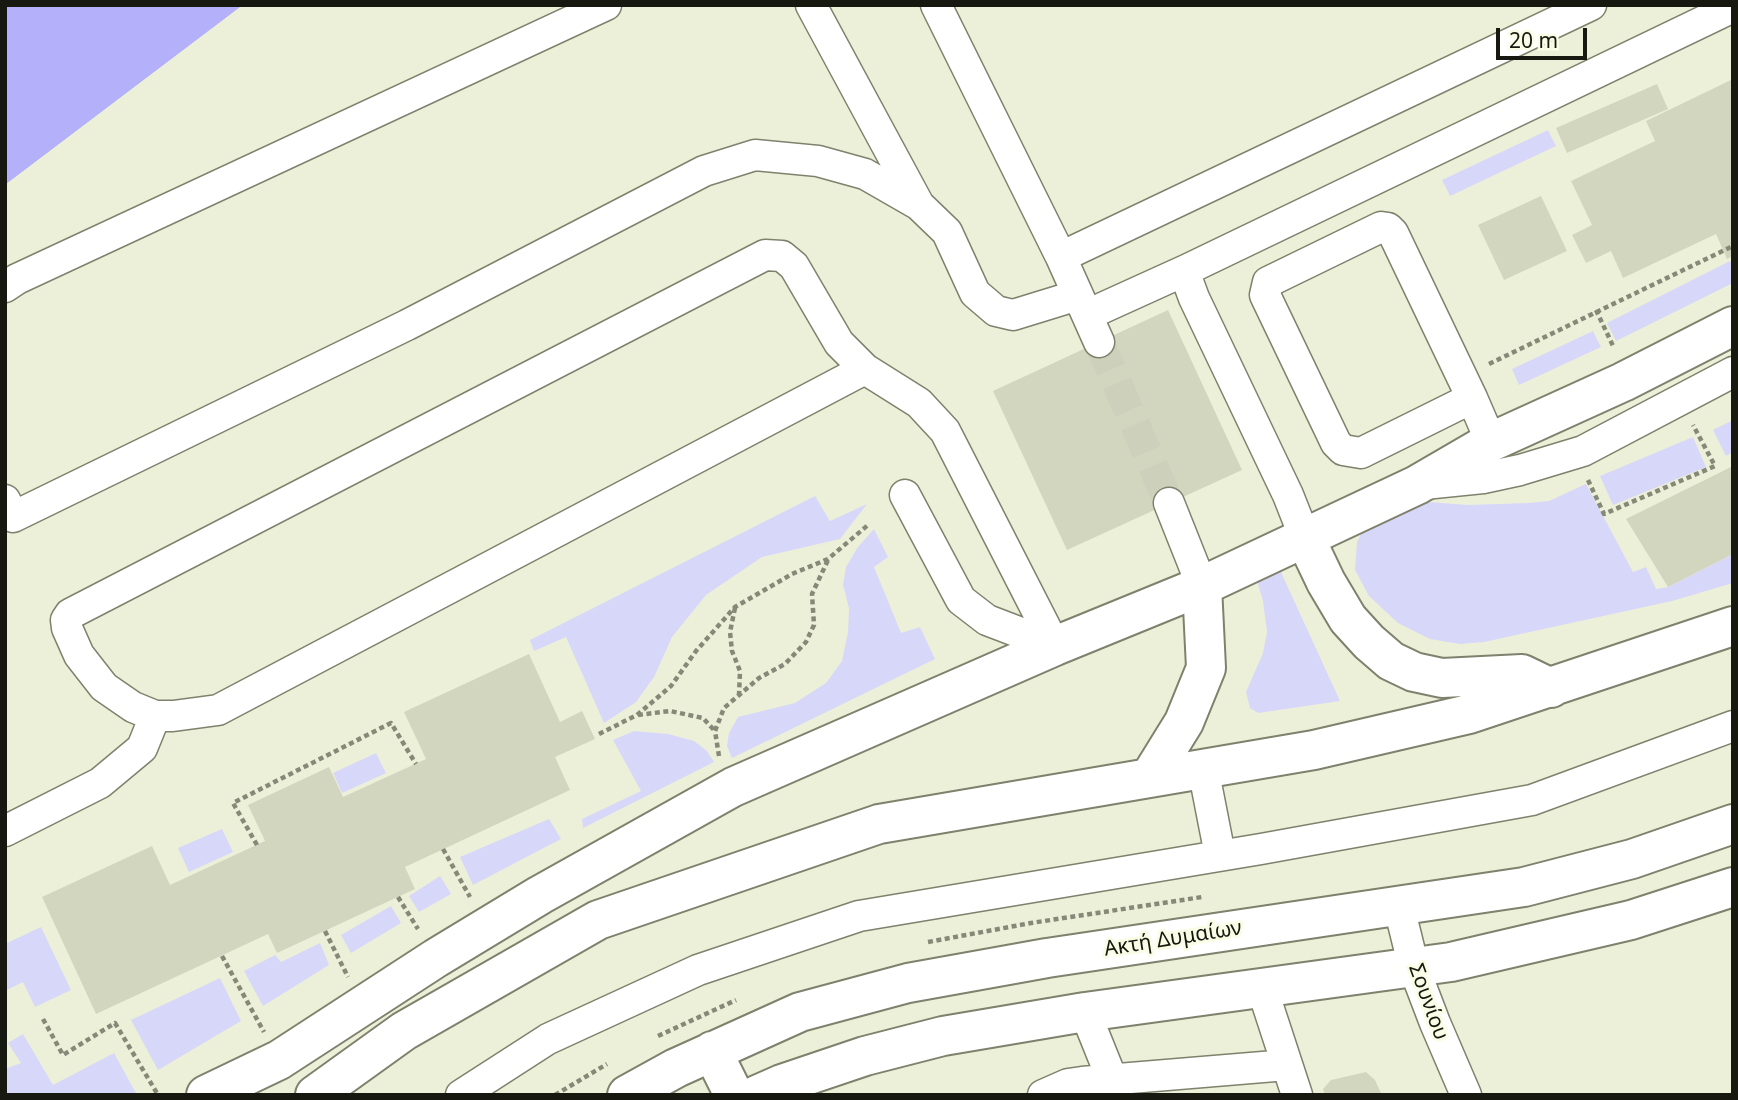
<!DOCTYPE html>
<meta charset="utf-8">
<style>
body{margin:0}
#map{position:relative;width:1738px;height:1100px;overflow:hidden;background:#edf0d8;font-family:"Noto Sans",sans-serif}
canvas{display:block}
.frame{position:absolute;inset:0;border:7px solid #171810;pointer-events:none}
.scale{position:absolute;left:1496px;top:28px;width:91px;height:32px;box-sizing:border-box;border:4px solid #171810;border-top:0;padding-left:9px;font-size:21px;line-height:24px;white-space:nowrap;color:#171810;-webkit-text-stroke:5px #fafde6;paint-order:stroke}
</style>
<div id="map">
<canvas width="1738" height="1100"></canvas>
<div class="frame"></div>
<div class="scale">20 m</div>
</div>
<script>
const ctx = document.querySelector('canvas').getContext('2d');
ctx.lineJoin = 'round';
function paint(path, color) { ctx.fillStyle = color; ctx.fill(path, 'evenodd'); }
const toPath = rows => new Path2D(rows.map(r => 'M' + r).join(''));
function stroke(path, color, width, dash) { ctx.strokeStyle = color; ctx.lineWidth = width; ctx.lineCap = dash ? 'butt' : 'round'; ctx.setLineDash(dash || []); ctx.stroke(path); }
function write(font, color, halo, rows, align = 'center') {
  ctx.font = font + ' "Noto Sans",sans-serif'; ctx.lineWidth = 6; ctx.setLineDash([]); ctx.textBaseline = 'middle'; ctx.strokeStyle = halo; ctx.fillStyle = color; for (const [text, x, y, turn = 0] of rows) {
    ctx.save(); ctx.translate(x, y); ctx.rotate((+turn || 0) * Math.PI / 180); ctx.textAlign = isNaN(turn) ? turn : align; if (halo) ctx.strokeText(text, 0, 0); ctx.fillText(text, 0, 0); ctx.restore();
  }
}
paint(toPath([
 [1548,130,1556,146,1450,196,1442,180],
 [1730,261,1733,266,1733,283,1616,341,1607,323],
 [1593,331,1601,347,1519,385,1512,369],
 [1733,420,1733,452,1726,456,1713,430],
 [1693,437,1706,467,1613,505,1600,476],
 [1586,484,1633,572,1646,567,1656,589,1668,587,1733,554,1733,583,1672,601,1484,642,1460,644,1430,639,1398,623,1369,596,1355,570,1357,542,1363,530,1415,501,1468,505,1528,503,1549,501],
 [815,496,830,521,867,504,840,539,762,557,706,595,672,637,654,677,636,702,604,723,566,637,534,651,530,640],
 [874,529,888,557,874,567,901,633,920,627,935,659,732,758,727,746,729,733,738,717,795,703,826,683,842,661,848,632,849,608,843,585,846,567,858,547],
 [1275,559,1340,701,1258,713,1250,708,1246,692,1263,653,1267,632,1263,601,1254,570],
 [634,731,668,734,694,741,707,751,714,762,583,828,582,819,641,791,613,740],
 [376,753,386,773,342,793,333,773],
 [549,819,561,839,473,885,460,857],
 [222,829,233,852,189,872,178,848],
 [440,876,451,894,419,912,409,896],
 [391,906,401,923,351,953,341,935],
 [41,927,71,990,35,1007,23,982,5,991,5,944],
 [320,943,329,965,263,1006,244,971,275,955,281,962],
 [220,978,241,1021,158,1070,131,1020],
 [23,1034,53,1085,114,1053,137,1095,5,1095,5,1069,21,1063,8,1043]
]), '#d7d7fa');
paint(toPath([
 [5,5,243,5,5,185]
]), '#b4b0f9');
paint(toPath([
 [243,5,246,5,245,8,5,188,5,185]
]), '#edf0d8');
paint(toPath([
 [1733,79,1733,256,1727,259,1716,234,1623,278,1611,251,1586,263,1572,235,1592,225,1571,181,1655,141,1646,121],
 [1657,84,1668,109,1567,153,1556,128],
 [1541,196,1567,251,1504,280,1478,225],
 [1168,310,1242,470,1067,550,993,391],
 [1733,466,1733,554,1668,587,1626,519],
 [529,654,560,722,582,711,595,739,555,757,570,790,405,867,415,889,277,953,268,934,96,1014,42,897,152,846,170,885,265,841,248,805,329,767,343,797,426,759,404,712],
 [1366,1072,1375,1080,1382,1095,1325,1095,1323,1089,1331,1080]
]), '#d3d6bf');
stroke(toPath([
 [1099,342,1169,503]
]), '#cdd0ba', 30, [30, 15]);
const minor = toPath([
 [811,5,919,205],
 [936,5,1061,257,1099,342],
 [1061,257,1591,5],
 [1184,271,1194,298,1288,495,1305,538],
 [5,287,17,279,606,5],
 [1087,315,1184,271,1733,7],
 [865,369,218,710,173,716,155,716,133,707,104,687,79,655,67,628,66,620,70,614,765,255,782,256,794,266,839,343,865,369,919,403,945,431,1055,646],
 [1472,398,1361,453,1343,450,1336,443,1265,295,1268,282,1381,227,1388,228,1393,233,1472,398,1491,442],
 [1424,484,1483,478,1520,470,1583,451,1733,372],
 [905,495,961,600,987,620,1055,646],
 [5,500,13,517,407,325,704,171,755,155,818,161,865,174,919,205,947,232,975,293,996,311,1013,315,1078,295],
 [1169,503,1202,586],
 [1203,768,1220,855],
 [5,831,100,783,142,748,155,716],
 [1399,907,1414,968,1435,1023,1466,1095],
 [1262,988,1297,1095],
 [1085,1012,1118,1094],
 [461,1095,548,1039,698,970,859,916,1261,849,1532,800,1733,726],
 [1043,1095,1068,1084,1082,1082,1287,1065]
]);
const major = toPath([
 [1305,538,1326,582,1348,619,1369,642,1391,661,1414,672,1442,678,1522,674,1551,688],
 [1150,777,1184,722,1206,668,1202,586],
 [712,1051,734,1095],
 [206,1095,279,1060,436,958,540,895,733,787,1055,646,1202,586,1417,485,1491,442,1623,382,1733,326],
 [315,1095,404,1031,598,920,879,824,1314,750,1469,714,1733,626],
 [627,1095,676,1068,800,1012,908,983,1047,958,1524,887,1632,859,1733,824],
 [757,1095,782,1084,865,1056,943,1036,1085,1012,1451,962,1631,920,1733,887]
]);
stroke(minor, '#7f816d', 33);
stroke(major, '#7f816d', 42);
stroke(toPath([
 [1596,310,1614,348],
 [1489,364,1733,246],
 [1588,480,1604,514,1715,466,1693,425],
 [735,608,730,632,732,651,740,671,739,695],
 [638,715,670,711,703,718,715,731],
 [599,734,637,715,671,686,696,651,735,607,792,574,828,559,868,525],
 [719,756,715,731,724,708,759,678,785,664,806,642,814,625,812,594,828,560],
 [257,845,233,803,391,723,416,764],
 [443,849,470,897],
 [398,897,418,929],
 [325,931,348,977],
 [928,942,1031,923,1202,897],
 [222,956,264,1032],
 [43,1019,63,1055,115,1023,158,1095],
 [658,1036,736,1000],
 [555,1095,607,1064]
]), '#878978', 4.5, [5, 3.5]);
stroke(minor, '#fff', 30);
stroke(major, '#fff', 38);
write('21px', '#171810', '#fafde6', [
 ["Ακτή Δυμαίων",1173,939,-9],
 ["Σουνίου",1428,1002,70]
]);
</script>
